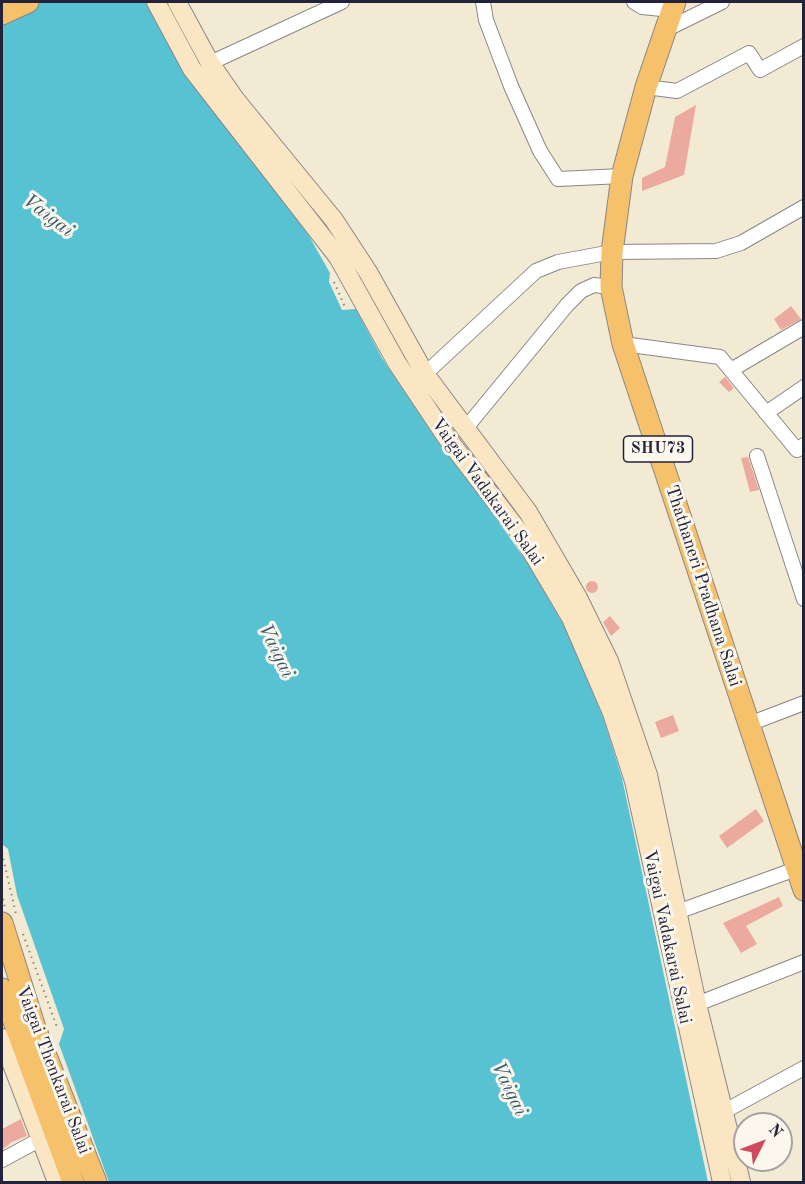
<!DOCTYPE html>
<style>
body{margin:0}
#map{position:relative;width:805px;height:1184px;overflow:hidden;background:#f3ead3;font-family:"Old Standard TT",serif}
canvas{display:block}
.frame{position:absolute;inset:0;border:3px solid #22223b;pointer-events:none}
.north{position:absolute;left:733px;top:1112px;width:60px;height:60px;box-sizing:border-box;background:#fbf7ec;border:2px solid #a4a2a5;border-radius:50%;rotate:48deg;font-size:16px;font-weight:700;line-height:24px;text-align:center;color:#22223b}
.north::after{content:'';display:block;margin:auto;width:21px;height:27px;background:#d1495b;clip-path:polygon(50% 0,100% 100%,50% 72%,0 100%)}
</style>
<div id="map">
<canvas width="805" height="1184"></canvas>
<div class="frame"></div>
<div class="north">N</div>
</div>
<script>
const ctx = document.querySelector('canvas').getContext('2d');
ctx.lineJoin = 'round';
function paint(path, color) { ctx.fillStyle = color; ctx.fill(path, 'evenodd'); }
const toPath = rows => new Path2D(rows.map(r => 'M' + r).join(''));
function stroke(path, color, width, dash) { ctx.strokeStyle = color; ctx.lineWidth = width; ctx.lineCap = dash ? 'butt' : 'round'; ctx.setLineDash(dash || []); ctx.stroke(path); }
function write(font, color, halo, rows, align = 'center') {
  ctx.font = font + ' "Old Standard TT",serif'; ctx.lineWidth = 6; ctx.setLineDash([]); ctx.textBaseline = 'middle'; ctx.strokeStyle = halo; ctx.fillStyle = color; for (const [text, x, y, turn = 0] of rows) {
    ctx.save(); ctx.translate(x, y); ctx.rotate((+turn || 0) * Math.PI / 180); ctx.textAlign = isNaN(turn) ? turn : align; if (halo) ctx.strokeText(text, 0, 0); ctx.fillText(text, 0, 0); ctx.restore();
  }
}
paint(toPath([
 [2,2,146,2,184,70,309,236,330,273,329,282,342,310,356,309,382,358,438,442,473,485,529,565,567,631,604,720,622,778,708,1182,109,1182,59,1044,64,1029,17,895,8,849,2,844]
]), '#57c2d2');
paint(toPath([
 [696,105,684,175,642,191,642,178,665,167,675,117],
 [791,306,801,319,781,330,774,319],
 [725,377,734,388,729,392,719,382],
 [748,457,759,490,750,492,741,458],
 '586 587a6 6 0 1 1 12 0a6 6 0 1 1-12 0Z',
 [610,616,620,628,611,636,603,622],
 [673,715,679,731,661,738,655,722],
 [756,809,764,821,727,848,719,836],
 [779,897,783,906,746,926,757,944,741,953,723,923],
 [21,1119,27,1136,12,1142,2,1150,2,1129]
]), '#ecaa9f');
const minor = toPath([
 [483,2,486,20,511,86,540,151,558,179,622,176],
 [634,2,642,7,672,10],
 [663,31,722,2],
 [210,63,342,2],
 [646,87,677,91,749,53,760,70,804,46],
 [623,344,720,357,797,450,804,445],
 [731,370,804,327],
 [425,374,536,271,558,262,612,252,716,251,741,243,804,207],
 [766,413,804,387],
 [465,429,567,305,581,291,594,285,611,287],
 [757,456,804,599],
 [749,724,804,703],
 [677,912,796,869],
 [697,1004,804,962],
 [725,1111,804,1068],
 [2,1160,39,1140]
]);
const secondary = toPath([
 [156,2,192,69,338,257,397,363,447,438,523,537,571,618,612,713,634,781,722,1182],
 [177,2,210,63,235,99,334,220,368,272,425,374,528,512,577,596,609,661,648,775,697,1004,741,1182],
 [2,1038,57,1182]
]);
const primary = toPath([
 [675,2,646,87,622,176,612,252,611,287,623,344,804,890],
 [2,14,28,2],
 [2,923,35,1028,96,1182],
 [2,989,73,1182]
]);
stroke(minor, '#8a8687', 16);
stroke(secondary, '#8a8687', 20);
stroke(primary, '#8a8687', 23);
stroke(toPath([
 [334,282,345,307],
 [2,853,16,914],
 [2,893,5,908],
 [23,934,58,1030]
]), '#8a8687', 2, [1.5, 4.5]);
stroke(minor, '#fff', 14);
stroke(secondary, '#fbe6c4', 18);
stroke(primary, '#f5c16b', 21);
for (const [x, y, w] of [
 [658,449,69]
]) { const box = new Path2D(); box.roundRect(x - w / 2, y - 13, w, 26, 4.5); ctx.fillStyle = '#fbf7ec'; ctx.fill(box); stroke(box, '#22223b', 1.5); }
write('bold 16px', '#22223b', null, [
 ["SHU73",658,449]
]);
write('18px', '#22223b', '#fbf7ec', [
 ["Vaigai Vadakarai Salai",487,492,54],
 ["Thathaneri Pradhana Salai",703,586,72],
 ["Vaigai Vadakarai Salai",667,937,78],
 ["Vaigai Thenkarai Salai",53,1070,69]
]);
write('italic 20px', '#355a70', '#fbf7ec', [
 ["Vaigai",48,216,37],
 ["Vaigai",276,651,64],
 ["Vaigai",509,1089,64]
]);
</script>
